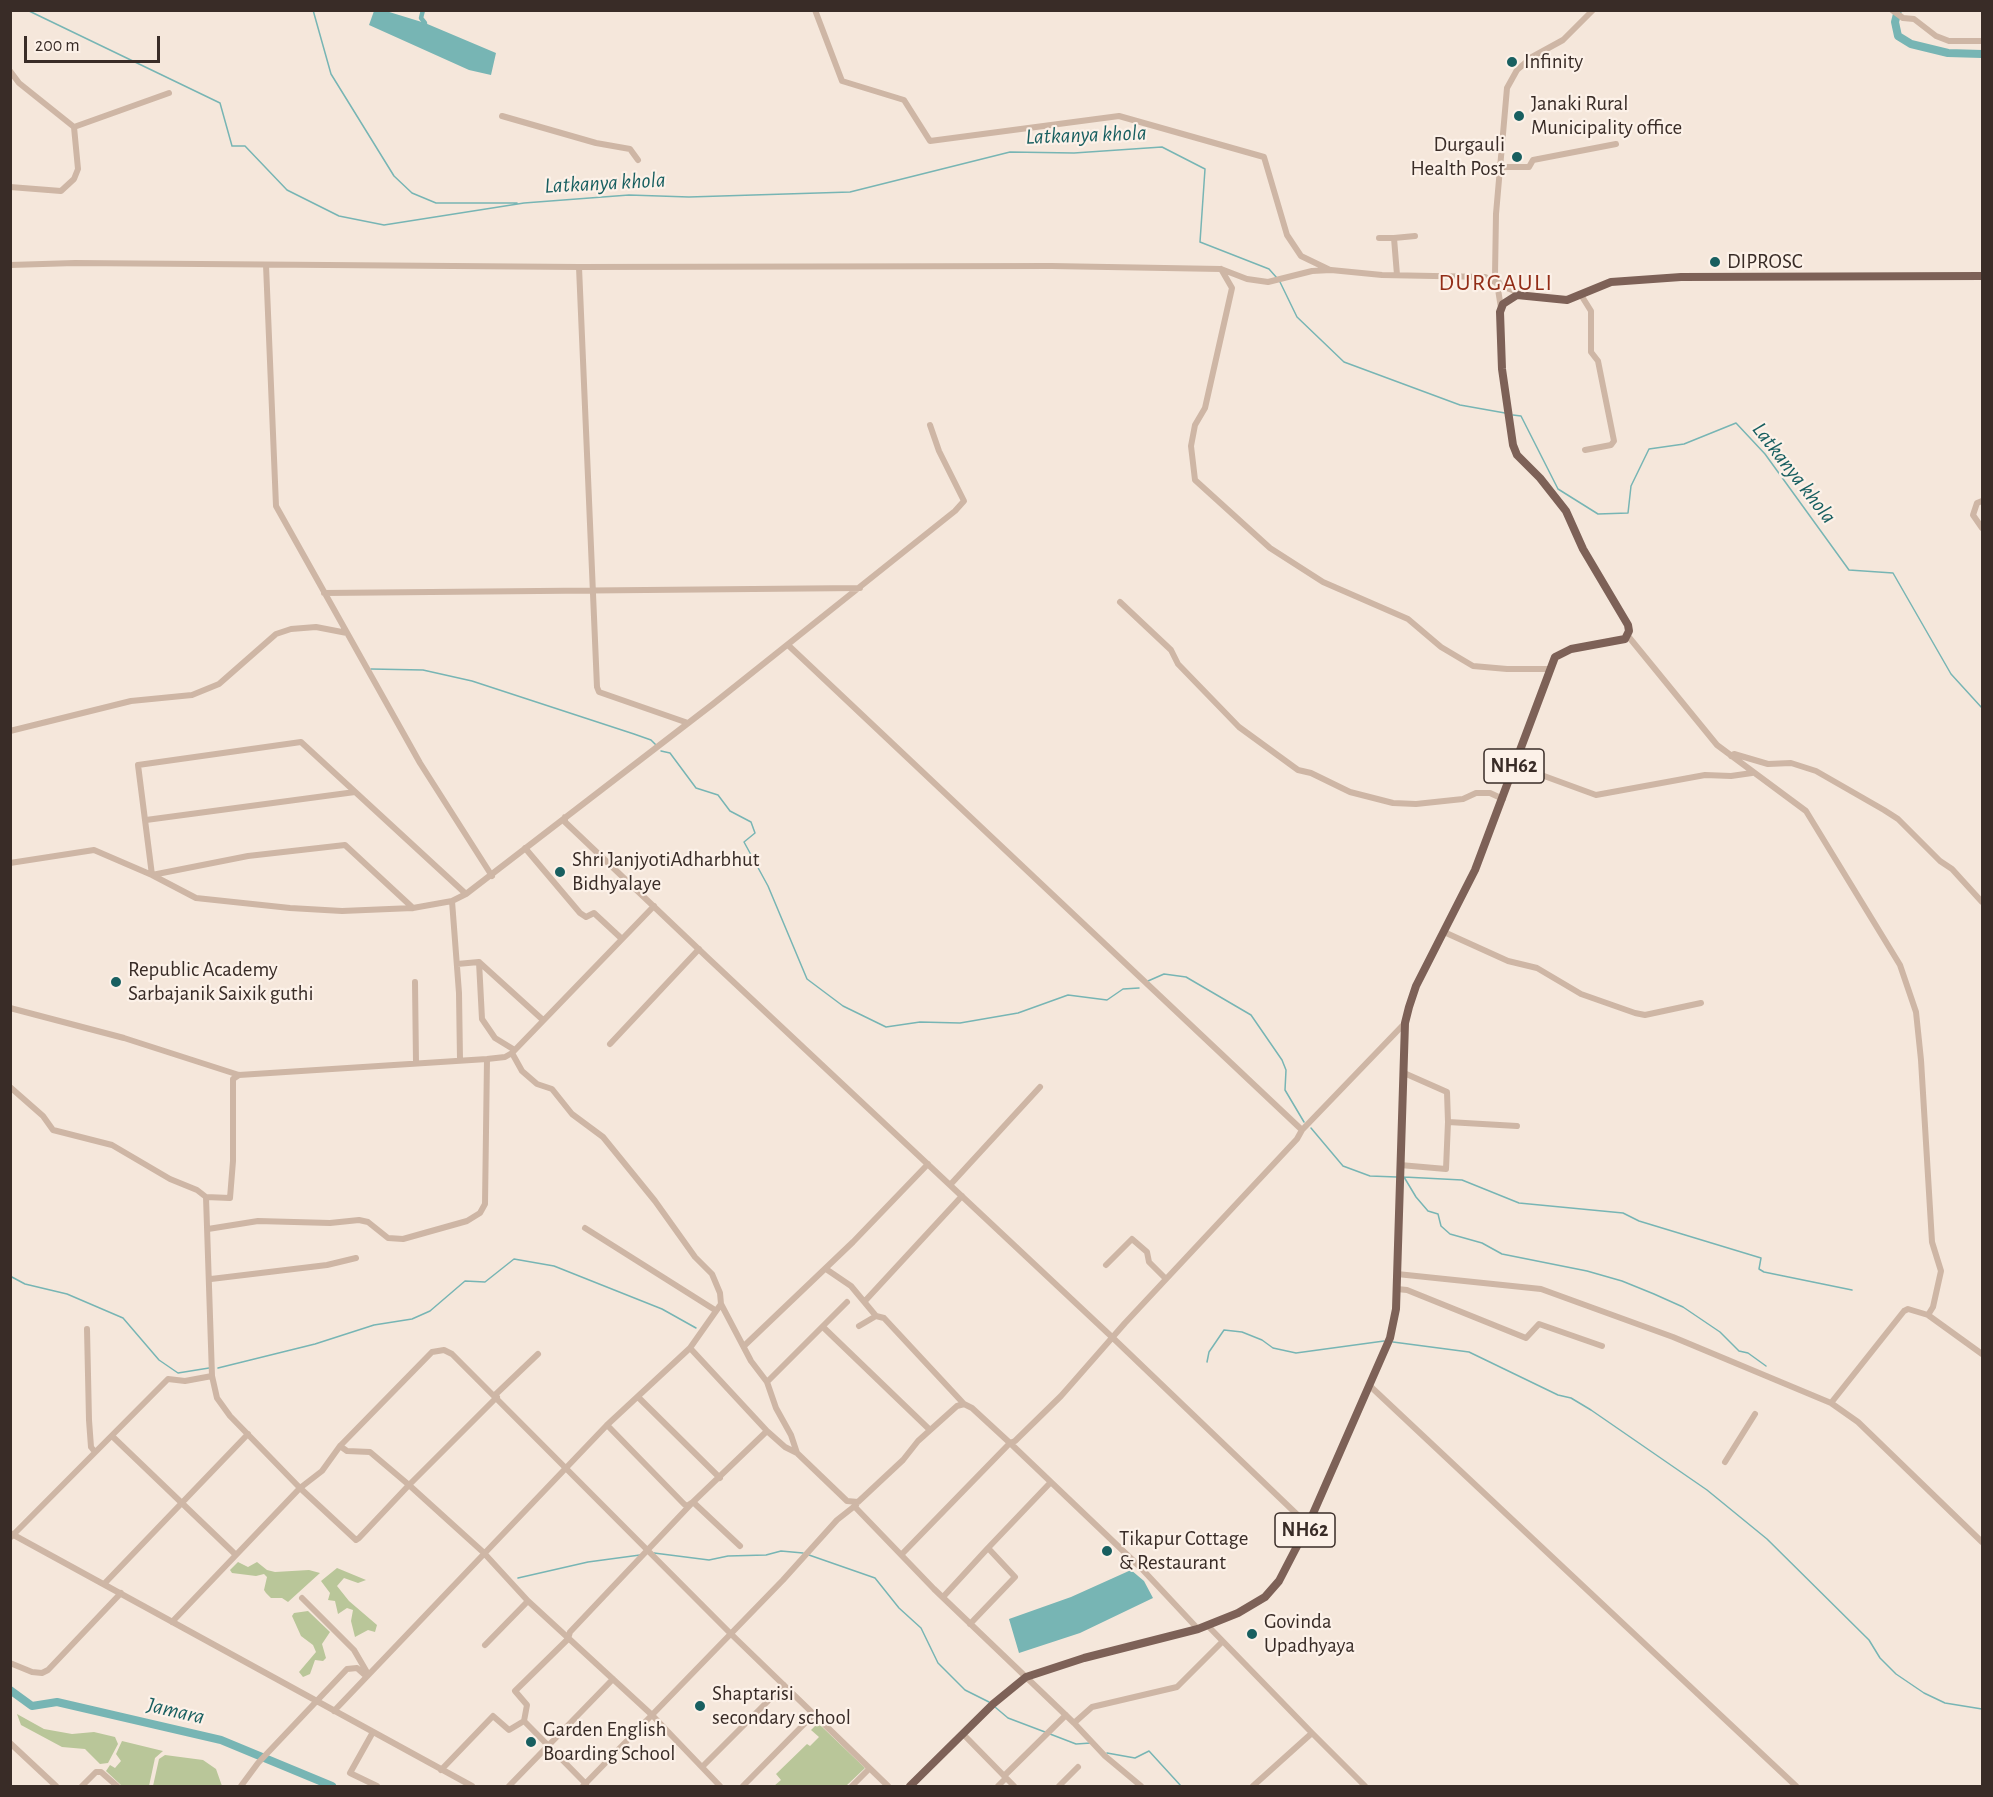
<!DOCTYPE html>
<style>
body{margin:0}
#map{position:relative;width:1993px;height:1797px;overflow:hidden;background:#f5e7db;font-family:"Alegreya Sans",sans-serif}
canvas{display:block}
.frame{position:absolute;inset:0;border:12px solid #392c27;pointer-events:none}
.scale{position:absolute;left:24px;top:36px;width:136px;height:27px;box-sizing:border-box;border:3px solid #392c27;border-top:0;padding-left:8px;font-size:18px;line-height:21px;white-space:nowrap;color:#392c27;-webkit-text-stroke:4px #fcf1e8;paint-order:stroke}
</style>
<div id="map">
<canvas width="1993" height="1797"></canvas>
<div class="frame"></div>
<div class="scale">200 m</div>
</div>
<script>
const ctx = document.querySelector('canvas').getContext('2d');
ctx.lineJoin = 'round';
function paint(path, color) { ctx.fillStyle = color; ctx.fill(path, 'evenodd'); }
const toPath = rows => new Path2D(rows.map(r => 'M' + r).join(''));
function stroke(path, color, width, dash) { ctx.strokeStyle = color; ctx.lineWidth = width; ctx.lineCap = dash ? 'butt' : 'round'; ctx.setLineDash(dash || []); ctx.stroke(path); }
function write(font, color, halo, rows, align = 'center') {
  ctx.font = font + ' "Alegreya Sans",sans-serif'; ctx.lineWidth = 4.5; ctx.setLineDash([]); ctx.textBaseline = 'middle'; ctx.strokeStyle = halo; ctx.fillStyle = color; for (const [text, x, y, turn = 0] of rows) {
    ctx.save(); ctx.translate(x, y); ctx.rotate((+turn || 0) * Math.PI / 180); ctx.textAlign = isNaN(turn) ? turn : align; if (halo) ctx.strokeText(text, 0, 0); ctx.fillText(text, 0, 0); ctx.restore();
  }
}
paint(toPath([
 [238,1562,248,1567,257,1562,267,1570,275,1572,309,1570,320,1573,288,1602,282,1598,271,1598,266,1593,264,1590,267,1577,264,1574,256,1576,232,1573,230,1570],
 [337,1568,366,1580,358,1583,344,1578,337,1586,349,1601,377,1625,375,1632,368,1630,355,1637,351,1621,353,1610,347,1608,338,1614,335,1601,328,1600,330,1593,321,1581],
 [308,1611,330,1632,322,1644,326,1658,323,1661,315,1660,310,1674,303,1677,299,1672,316,1652,313,1645,301,1636,292,1616,294,1613],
 [17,1714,44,1729,72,1734,94,1732,115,1737,118,1744,108,1763,100,1764,85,1749,62,1747,21,1725],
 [818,1723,865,1768,846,1786,774,1786,781,1780,776,1774,807,1744,810,1746,819,1737,811,1730],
 [122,1741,163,1751,155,1758,149,1786,122,1786,106,1771,110,1765,115,1768,121,1761,116,1754],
 [165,1755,203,1760,216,1769,222,1786,153,1786,159,1759]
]), '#b9c699');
paint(toPath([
 [374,11,386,11,425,23,496,53,491,75,469,70,369,25],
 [1131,1570,1144,1581,1153,1598,1080,1633,1019,1653,1009,1619,1071,1597]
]), '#77b5b4');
stroke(toPath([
 [27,10,220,103,232,146,245,146,287,190,339,216,384,225,524,203,629,195,689,197,850,192,1010,152,1074,153,1162,147,1205,169,1200,242,1269,269,1277,278],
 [313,10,331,74,394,176,412,193,436,203,517,203],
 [1280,282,1297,317,1344,362,1460,405,1505,413],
 [1513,415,1521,416,1558,489,1598,514,1628,513,1631,486,1649,449,1684,444,1736,423,1765,454,1849,570,1893,573,1951,674,1982,708],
 [371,669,423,670,472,681,634,734,651,740,656,745],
 [661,751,670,753,696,788,718,795,730,811,751,822,755,833,744,842,768,886,807,979,843,1006,886,1027,920,1022,960,1023,1018,1013,1068,995,1107,1000,1123,989,1139,988],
 [1148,981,1164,974,1186,977,1251,1015,1282,1060,1286,1070,1285,1090,1304,1122],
 [1311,1128,1343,1166,1370,1176,1397,1177],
 [1404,1177,1462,1180,1519,1203,1623,1213,1639,1221,1761,1258,1759,1269,1764,1272,1852,1290],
 [1404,1177,1416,1197,1428,1211,1438,1214,1441,1226,1450,1234,1482,1243,1502,1254,1587,1271,1622,1281,1654,1294,1683,1307,1720,1332,1739,1351,1748,1353,1766,1366],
 [10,1276,25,1284,67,1294,123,1318,159,1360,178,1373,209,1368],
 [1393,1342,1469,1352,1558,1395,1571,1398,1591,1410,1707,1490,1767,1539,1869,1640,1880,1658,1896,1674,1924,1693,1945,1703,1982,1709],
 [1207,1362,1209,1352,1224,1330,1242,1332,1262,1340,1273,1348,1296,1353,1384,1341],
 [218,1368,315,1344,374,1325,412,1319,430,1311,465,1281,485,1282,514,1259,554,1266,662,1309,696,1328],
 [654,1553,709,1560,728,1556,766,1555,781,1551,803,1553],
 [809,1555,875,1578,899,1608,921,1628,938,1663,965,1690,989,1702],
 [518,1578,588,1562,640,1555],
 [995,1707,1008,1718,1045,1732],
 [1050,1734,1076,1744,1091,1743],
 [1107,1753,1135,1758,1149,1751,1181,1786]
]), '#77b5b4', 1.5);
stroke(toPath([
 [423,10,421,18,425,23]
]), '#77b5b4', 4.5);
stroke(toPath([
 [1898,10,1895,22,1898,36,1911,44,1948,53,1982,54],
 [10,1690,32,1706,57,1702,221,1740,332,1786]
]), '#77b5b4', 8);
stroke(toPath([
 [815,10,842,81,904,100,930,141,1119,116,1264,157,1287,235,1301,256,1330,270],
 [1892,10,1903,18,1914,19,1936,36,1949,41,1982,41],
 [10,71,19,83,74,127,78,169,74,179,61,191,10,187],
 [502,116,596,143,630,149,638,160],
 [74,127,169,93],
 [1502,167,1529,167,1533,160,1616,144],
 [1379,238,1394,238],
 [10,265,75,263,579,267,1051,266,1221,269,1247,279,1268,282,1312,271,1331,270,1382,275,1485,277,1497,283,1501,308],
 [266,265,276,506,420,763,492,876],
 [579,267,597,687,599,692,688,723],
 [1221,269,1232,288,1205,408,1195,425,1191,446,1195,480,1270,548,1323,582,1408,619,1441,647,1473,666,1507,669,1550,669],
 [1397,275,1394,238,1415,236],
 [1526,295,1501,286,1495,275,1496,214,1507,88,1517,70,1532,57,1563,40,1593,10],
 [1581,295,1591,311,1591,352,1598,361,1614,441,1611,445,1585,450],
 [1982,501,1977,503,1973,515,1982,528],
 [324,593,860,588],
 [1120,602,1171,650,1178,664,1239,727,1298,770,1311,773,1350,792,1393,803,1416,804,1463,799,1476,793,1490,793,1503,799],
 [1628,636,1717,745,1806,811,1900,965,1916,1012,1921,1060,1932,1242,1941,1271,1933,1307,1928,1315,1982,1354],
 [788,645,1302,1130],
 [10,731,131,701,192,695,219,684,276,634,291,629,316,627,347,633],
 [1731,756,1734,754,1768,764,1791,763,1816,771,1884,810,1898,819,1940,861,1952,869,1982,902],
 [1514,765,1596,795,1705,775,1731,776,1752,773],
 [565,817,565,822,709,959,1113,1338,1308,1525],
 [146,820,355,792],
 [525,848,580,913,586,917,594,913,622,939],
 [10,863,94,850,152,875,196,898,290,908,342,911,413,908,452,901,466,894,713,704,955,511,964,501,939,451,930,425],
 [452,901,459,993,460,1060],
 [413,908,345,845,248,856,152,875,138,765,301,742,466,894],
 [1444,932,1508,961,1537,968,1581,994,1635,1013,1645,1015,1701,1003],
 [479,962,482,1019,495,1038,513,1049],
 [457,964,479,962,543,1020],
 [415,982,416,1063],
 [10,1008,124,1038,239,1075,487,1059,505,1057,512,1053,522,1071,537,1084,552,1089,572,1114,603,1137,655,1201,695,1257,712,1274,720,1293,721,1304,690,1348,767,1431],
 [610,1044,699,949],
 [512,1053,654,906],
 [10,1087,43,1116,53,1130,112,1145,170,1179,197,1190,206,1197,230,1198,233,1161,233,1079,239,1075],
 [1448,1122,1517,1126],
 [1400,1165,1446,1169,1448,1122,1447,1092,1404,1073],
 [950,1185,1040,1087],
 [585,1228,715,1310],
 [208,1229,258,1221,330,1223,359,1220,368,1222,388,1238,403,1239,467,1221,480,1213,485,1204,487,1059],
 [1106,1265,1132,1239,1147,1252,1149,1262,1166,1279],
 [826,1269,851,1286,876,1316],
 [1397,1274,1541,1289,1673,1337,1831,1403,1858,1422,1982,1542],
 [211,1279,327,1265,356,1258],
 [1397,1289,1407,1290,1526,1338,1539,1324,1602,1346],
 [865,1301,962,1196],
 [721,1304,751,1361,767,1382,776,1408,791,1435,797,1453],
 [859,1326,876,1316,884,1318,964,1404],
 [823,1327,930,1430],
 [87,1329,89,1420,91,1447,95,1452],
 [744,1346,853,1242,928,1164],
 [767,1382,847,1302],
 [1370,1386,1796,1786],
 [495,1395,538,1354],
 [497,1397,409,1485,359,1538,356,1540,300,1488,322,1471,340,1446,347,1451,370,1452,409,1485,483,1552,528,1601,652,1715,720,1786],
 [638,1397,720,1478],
 [1831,1403,1904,1311,1908,1309,1928,1315],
 [607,1425,684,1504,687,1506,693,1502,740,1546],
 [112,1436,236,1555],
 [340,1446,432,1352,444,1350,452,1354,730,1633,888,1786],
 [1725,1462,1755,1414],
 [855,1507,934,1589,1074,1723,1105,1756,1141,1786],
 [10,1533,472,1786],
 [11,1537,168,1379,185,1381,212,1376],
 [902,1554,1010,1443,1141,1568,1198,1629],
 [104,1584,248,1434],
 [943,1597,988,1548],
 [302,1598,354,1650,368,1674],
 [172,1622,300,1488,230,1416,217,1398,212,1376,206,1197],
 [970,1624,1015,1577,988,1548,1050,1483],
 [1207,1625,1312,1733],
 [485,1645,528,1601],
 [10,1663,32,1672,42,1673,48,1670,121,1593],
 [334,1711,607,1425,690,1348],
 [524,1721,527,1705,515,1691,568,1639,570,1632,693,1502,767,1431,785,1447,797,1453,847,1501,858,1502,903,1460,918,1441,957,1406,964,1404,972,1408,1010,1443,1015,1441,1061,1396,1125,1323,1297,1139,1302,1130,1405,1023],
 [1074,1723,1092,1707,1177,1687,1222,1642],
 [373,1732,350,1773,377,1786],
 [963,1734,1014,1786],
 [10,1743,56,1786],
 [702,1767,784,1685],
 [441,1770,493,1716,509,1730,524,1721,586,1784],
 [1004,1776,1066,1715],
 [82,1786,96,1772,101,1772,117,1786],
 [241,1786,258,1763,347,1669,357,1668,366,1676],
 [509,1786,613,1679],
 [583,1786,783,1580,837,1520,856,1505],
 [743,1786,814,1714],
 [852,1786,867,1771],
 [998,1786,1006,1778],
 [1059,1786,1078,1767],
 [1253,1786,1312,1733,1365,1786]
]), '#ceb6a5', 6);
stroke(toPath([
 [910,1786,993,1704,1026,1677,1084,1658,1198,1629,1238,1613,1265,1597,1279,1581,1308,1525,1390,1338,1396,1309,1405,1023,1409,1007,1416,986,1475,870,1555,657,1571,649,1625,639,1629,631,1628,625,1583,549,1566,511,1540,478,1517,455,1513,445,1502,369,1500,312,1503,304,1517,295,1567,300,1611,282,1681,277,1982,276]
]), '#7d6157', 8);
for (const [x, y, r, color] of [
 [1512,62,6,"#185f60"],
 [1519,116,6,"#185f60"],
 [1517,157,6,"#185f60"],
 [1715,262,6,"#185f60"],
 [560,872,6,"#185f60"],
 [116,982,6,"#185f60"],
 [1107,1551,6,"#185f60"],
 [1252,1634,6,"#185f60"],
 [700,1706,6,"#185f60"],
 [531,1742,6,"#185f60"]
]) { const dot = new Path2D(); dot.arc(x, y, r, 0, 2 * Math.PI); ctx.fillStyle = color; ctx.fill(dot); stroke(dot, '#fcf1e8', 2); }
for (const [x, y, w] of [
 [1514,766,60],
 [1305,1530,60]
]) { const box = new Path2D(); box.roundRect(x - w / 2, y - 17, w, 34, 4.5); ctx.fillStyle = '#fcf1e8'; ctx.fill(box); stroke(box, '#392c27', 1.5); }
write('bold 20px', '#392c27', null, [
 ["NH62",1514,766],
 ["NH62",1305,1530]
]);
write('21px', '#392c27', '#fcf1e8', [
 ["Infinity",1524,62],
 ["Janaki Rural",1531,104],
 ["Municipality office",1531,128],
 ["Durgauli",1505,145,"right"],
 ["Health Post",1505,169,"right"],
 ["DIPROSC",1727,262],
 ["Shri JanjyotiAdharbhut",572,860],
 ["Bidhyalaye",572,884],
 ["Republic Academy",128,970],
 ["Sarbajanik Saixik guthi",128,994],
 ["Tikapur Cottage",1119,1539],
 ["& Restaurant",1119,1563],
 ["Govinda",1264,1622],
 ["Upadhyaya",1264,1646],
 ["Shaptarisi",712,1694],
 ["secondary school",712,1718],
 ["Garden English",543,1730],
 ["Boarding School",543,1754]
], 'left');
write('italic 22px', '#185f60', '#fcf1e8', [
 ["Latkanya khola",1086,135,-2],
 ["Latkanya khola",605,183,-3],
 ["Latkanya khola",1794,473,52],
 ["Jamara",176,1711,13]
]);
ctx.letterSpacing = '1.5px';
write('24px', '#922d17', '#fcf1e8', [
 ["DURGAULI",1496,283]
]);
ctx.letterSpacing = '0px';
</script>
